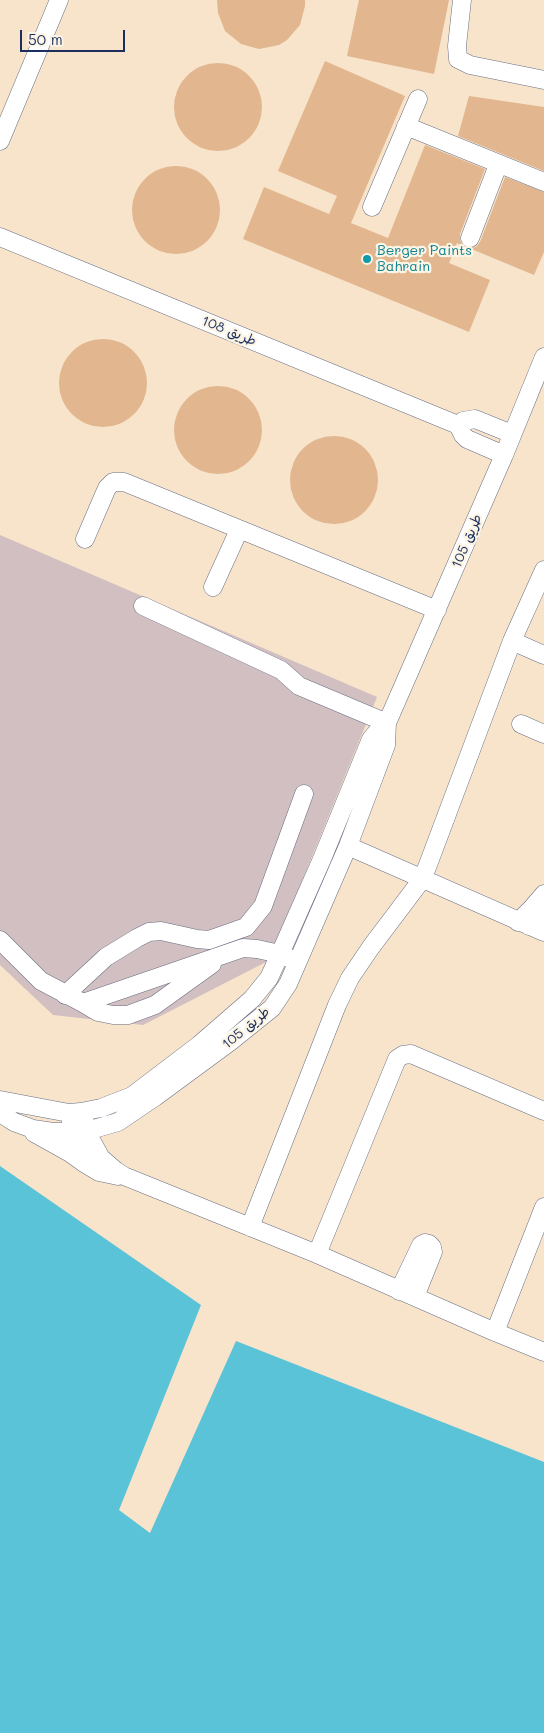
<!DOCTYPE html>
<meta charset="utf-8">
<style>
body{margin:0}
#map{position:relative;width:544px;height:1733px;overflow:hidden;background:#f7e4cb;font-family:Mali,sans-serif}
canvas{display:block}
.scale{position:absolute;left:20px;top:30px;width:105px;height:22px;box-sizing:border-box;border:2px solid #1b2f5e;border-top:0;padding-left:6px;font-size:15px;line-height:18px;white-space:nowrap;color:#1b2f5e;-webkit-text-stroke:4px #fcf5e5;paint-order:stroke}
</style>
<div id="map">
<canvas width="544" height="1733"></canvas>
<div class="scale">50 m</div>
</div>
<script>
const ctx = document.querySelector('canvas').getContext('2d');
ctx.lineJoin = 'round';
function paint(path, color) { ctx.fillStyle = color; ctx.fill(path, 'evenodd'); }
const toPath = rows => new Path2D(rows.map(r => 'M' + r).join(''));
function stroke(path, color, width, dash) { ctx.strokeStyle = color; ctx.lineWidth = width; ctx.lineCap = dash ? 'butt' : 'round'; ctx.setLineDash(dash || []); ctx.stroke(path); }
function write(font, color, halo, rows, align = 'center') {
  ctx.font = font + ' Mali,"Playpen Sans Arabic",sans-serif'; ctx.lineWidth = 4.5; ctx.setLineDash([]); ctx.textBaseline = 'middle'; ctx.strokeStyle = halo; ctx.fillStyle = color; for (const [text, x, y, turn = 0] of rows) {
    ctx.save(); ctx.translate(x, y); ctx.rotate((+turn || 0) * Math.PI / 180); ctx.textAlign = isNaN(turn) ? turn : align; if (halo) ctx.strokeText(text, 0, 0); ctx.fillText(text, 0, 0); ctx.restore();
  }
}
paint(toPath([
 [0,535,377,697,270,960,143,1025,53,1015,0,965]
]), '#d2bfc1');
paint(toPath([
 [0,1166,201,1305,119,1510,150,1533,236,1341,544,1462,544,1733,0,1733]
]), '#5bc3d7');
paint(toPath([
 [217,0,305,0,305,6,300,25,287,40,279,45,259,49,241,44,225,31,218,13],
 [359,0,449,0,434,74,347,56],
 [325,61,405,96,351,223,388,238,425,145,485,169,460,234,460,240,463,246,457,243,449,263,490,280,469,332,243,239,264,187,329,214,337,196,278,171],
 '174 107a44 44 0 1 1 88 0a44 44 0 1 1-88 0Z',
 [469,96,544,107,544,171,458,136],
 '132 210a44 44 0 1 1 88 0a44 44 0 1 1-88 0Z',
 [505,177,544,192,544,252,534,275,469,248,476,247,480,242],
 '59 383a44 44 0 1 1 88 0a44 44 0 1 1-88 0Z',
 '174 430a44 44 0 1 1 88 0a44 44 0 1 1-88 0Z',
 '290 480a44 44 0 1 1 88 0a44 44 0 1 1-88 0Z'
]), '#e2b68f');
const minor = toPath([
 [462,0,457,46,458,59,470,65,544,80],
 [406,126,544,182],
 [0,141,59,0],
 [372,207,418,99],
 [0,237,458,425,463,435,467,439,504,455],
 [470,238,498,165],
 [458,425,463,421,475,419,512,434],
 [85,539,107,488,113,482,124,482,437,610],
 [213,587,239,530],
 [143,606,281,670,299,686,387,723],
 [512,641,544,655],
 [521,724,544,734],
 [348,846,544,932],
 [518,922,532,908,544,894],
 [529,926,544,916],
 [0,940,41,981,83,1003,243,948,257,949,280,954,291,959],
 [65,995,106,957,137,938,149,932,161,931,197,939,209,940,246,927,263,906,304,794],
 [83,1003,98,1012,113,1015,128,1015,155,1005,212,964],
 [0,1100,69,1113,81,1112,101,1108,132,1096,199,1045,252,999,269,978,280,954,322,859,371,739,378,731,387,723],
 [0,1113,14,1122,33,1129,53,1132,87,1131,118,1122,155,1097,231,1041,272,1008,288,984,348,846,386,745,387,723,504,455,544,357],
 [84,1120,91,1140,101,1158,116,1171,124,1176,317,1254,495,1332,544,1352],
 [71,1121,76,1143,84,1163,99,1172,118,1176],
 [34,1133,70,1153,84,1163],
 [250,1227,337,1005,350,978,371,947,423,878,512,641,544,570],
 [317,1254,397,1059,403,1055,411,1054,544,1111],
 [399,1291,421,1245,425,1243,429,1244,432,1247,433,1252,415,1297],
 [495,1332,544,1207]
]);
stroke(minor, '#686e84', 19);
stroke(minor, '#fff', 18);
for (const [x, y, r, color] of [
 [367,259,5,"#0f9aa8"]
]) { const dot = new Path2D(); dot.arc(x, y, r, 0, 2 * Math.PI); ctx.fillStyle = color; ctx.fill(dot); stroke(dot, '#fcf5e5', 2); }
write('14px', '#0d838f', '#fcf5e5', [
 ["Berger Paints",377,251],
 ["Bahrain",377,267]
], 'left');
write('14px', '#1b2f5e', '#fcf5e5', [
 ["طريق 108",229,331,22],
 ["طريق 105",467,541,-67],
 ["طريق 105",246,1028,-40]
]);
</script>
